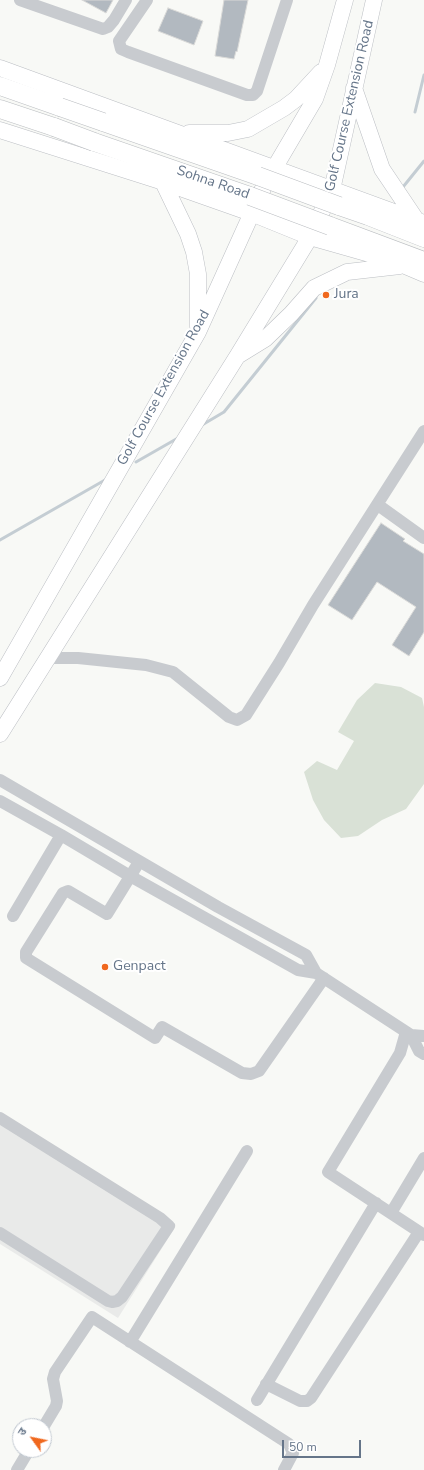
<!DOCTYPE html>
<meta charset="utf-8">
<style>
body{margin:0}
#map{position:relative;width:424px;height:1470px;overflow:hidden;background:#f8f9f6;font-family:"Nunito Sans","Noto Sans Devanagari",sans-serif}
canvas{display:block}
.north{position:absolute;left:12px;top:1418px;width:40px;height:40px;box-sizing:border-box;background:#fff;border:1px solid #c1c8d0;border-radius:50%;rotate:303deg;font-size:11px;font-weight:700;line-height:16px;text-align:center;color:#657589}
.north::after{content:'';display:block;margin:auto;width:14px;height:18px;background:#f0681e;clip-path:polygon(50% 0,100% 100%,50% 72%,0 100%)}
.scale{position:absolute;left:282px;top:1440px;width:79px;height:18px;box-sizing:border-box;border:2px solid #657589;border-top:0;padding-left:5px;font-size:12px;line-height:14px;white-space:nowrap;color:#657589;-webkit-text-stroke:3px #fff;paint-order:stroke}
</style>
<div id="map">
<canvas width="424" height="1470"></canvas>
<div class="north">उ</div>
<div class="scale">50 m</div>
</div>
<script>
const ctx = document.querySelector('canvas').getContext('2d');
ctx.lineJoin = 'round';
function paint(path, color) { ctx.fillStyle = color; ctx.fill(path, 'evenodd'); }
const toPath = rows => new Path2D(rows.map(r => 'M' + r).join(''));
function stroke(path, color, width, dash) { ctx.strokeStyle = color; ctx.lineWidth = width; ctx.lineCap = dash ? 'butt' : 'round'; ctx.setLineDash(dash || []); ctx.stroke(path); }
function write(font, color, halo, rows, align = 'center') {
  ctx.font = font + ' "Nunito Sans",sans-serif'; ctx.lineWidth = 4; ctx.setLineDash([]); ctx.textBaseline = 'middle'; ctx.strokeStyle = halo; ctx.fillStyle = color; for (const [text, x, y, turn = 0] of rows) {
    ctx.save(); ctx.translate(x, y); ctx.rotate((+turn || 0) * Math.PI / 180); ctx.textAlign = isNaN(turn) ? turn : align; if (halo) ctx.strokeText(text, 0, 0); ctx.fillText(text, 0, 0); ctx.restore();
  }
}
paint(toPath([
 [0,1120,174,1229,118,1318,0,1244]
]), '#e9eae9');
paint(toPath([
 [375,683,401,687,422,698,424,707,424,784,406,809,382,820,358,836,341,838,324,820,313,800,304,772,317,761,337,770,354,741,338,732,357,700]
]), '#d9e1d6');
stroke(toPath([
 [415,112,424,75],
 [403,187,424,161],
 [202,425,224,412,316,298],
 [136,462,178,438],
 [0,540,105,480]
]), '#c4cdd3', 3);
const building = toPath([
 [82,0,113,0,106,13,82,0],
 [224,0,248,0,237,52,236,51,234,59,215,56,224,0],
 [168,8,203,21,194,45,158,31,168,8],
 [381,523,405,539,403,541,424,554,424,632,409,656,392,645,416,607,377,582,352,620,328,605,381,523]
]);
paint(building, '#b2b9c0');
stroke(building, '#dadad8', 1);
const major = toPath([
 [0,68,424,223],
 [354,88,382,169,417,221],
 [0,130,163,182,251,213,310,237,391,260,424,274],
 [189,133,228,133,248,129,284,108,296,99,321,72],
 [163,182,188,234,194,252,198,274,198,327],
 [239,355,265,339,291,314,314,288,347,272,400,266],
 [0,678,198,332,265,184,315,99,327,65,345,0],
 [0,734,238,355,310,237,332,190,374,0]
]);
const highway = toPath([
 [0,86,60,107],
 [0,109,54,127],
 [103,122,258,176],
 [94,142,250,196],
 [339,206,368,216,424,238],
 [330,226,424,261]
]);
stroke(major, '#bbbec3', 17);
stroke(highway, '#babdc1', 19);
stroke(toPath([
 [20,0,103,29,108,27,114,20,126,0],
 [147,0,119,41,121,49,128,52,247,95,253,95,257,91,287,0],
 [378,505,424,538],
 [47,658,78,658,146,665,173,672,229,717,237,720,246,715,279,663,313,605,424,431],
 [0,780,218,907,306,955,316,973],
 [0,801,61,835,130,876,298,970,316,973,411,1035,424,1036],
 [139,862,107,914,68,891,63,893,26,952,26,958,155,1038,162,1027,242,1073,251,1074,259,1071,324,978],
 [13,916,61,835],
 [406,1032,400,1053,328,1172,424,1235],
 [411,1035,419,1051,424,1054],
 [0,1118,160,1218,169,1226,122,1297,117,1301,112,1302,108,1301,0,1233],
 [391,1213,424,1158],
 [130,1342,247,1151],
 [266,1384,300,1401,307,1401,311,1398,419,1232],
 [257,1400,376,1203],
 [44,1426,56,1406,57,1401,53,1379,55,1372,92,1317,289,1444,293,1453,284,1470],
 [17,1470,29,1450]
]), '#c8cbcf', 12);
stroke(major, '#fff', 16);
stroke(highway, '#fff', 18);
const highwayBridge = toPath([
 [60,107,103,122],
 [54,127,94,142],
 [258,176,339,206],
 [250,196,330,226]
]);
stroke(highwayBridge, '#babdc1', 19, []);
stroke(highwayBridge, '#fff', 18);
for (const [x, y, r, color] of [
 [326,295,4,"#f0681e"],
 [105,967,4,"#f0681e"]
]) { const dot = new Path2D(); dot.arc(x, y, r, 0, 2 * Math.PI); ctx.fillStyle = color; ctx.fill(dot); stroke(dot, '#fff', 1.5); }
write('14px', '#657589', '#fff', [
 ["Golf Course Extension Road",350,106,-77],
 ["Sohna Road",213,183,19],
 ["Golf Course Extension Road",164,388,-61]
]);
write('14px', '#657589', '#fff', [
 ["Jura",334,295],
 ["Genpact",113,967]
], 'left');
</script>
